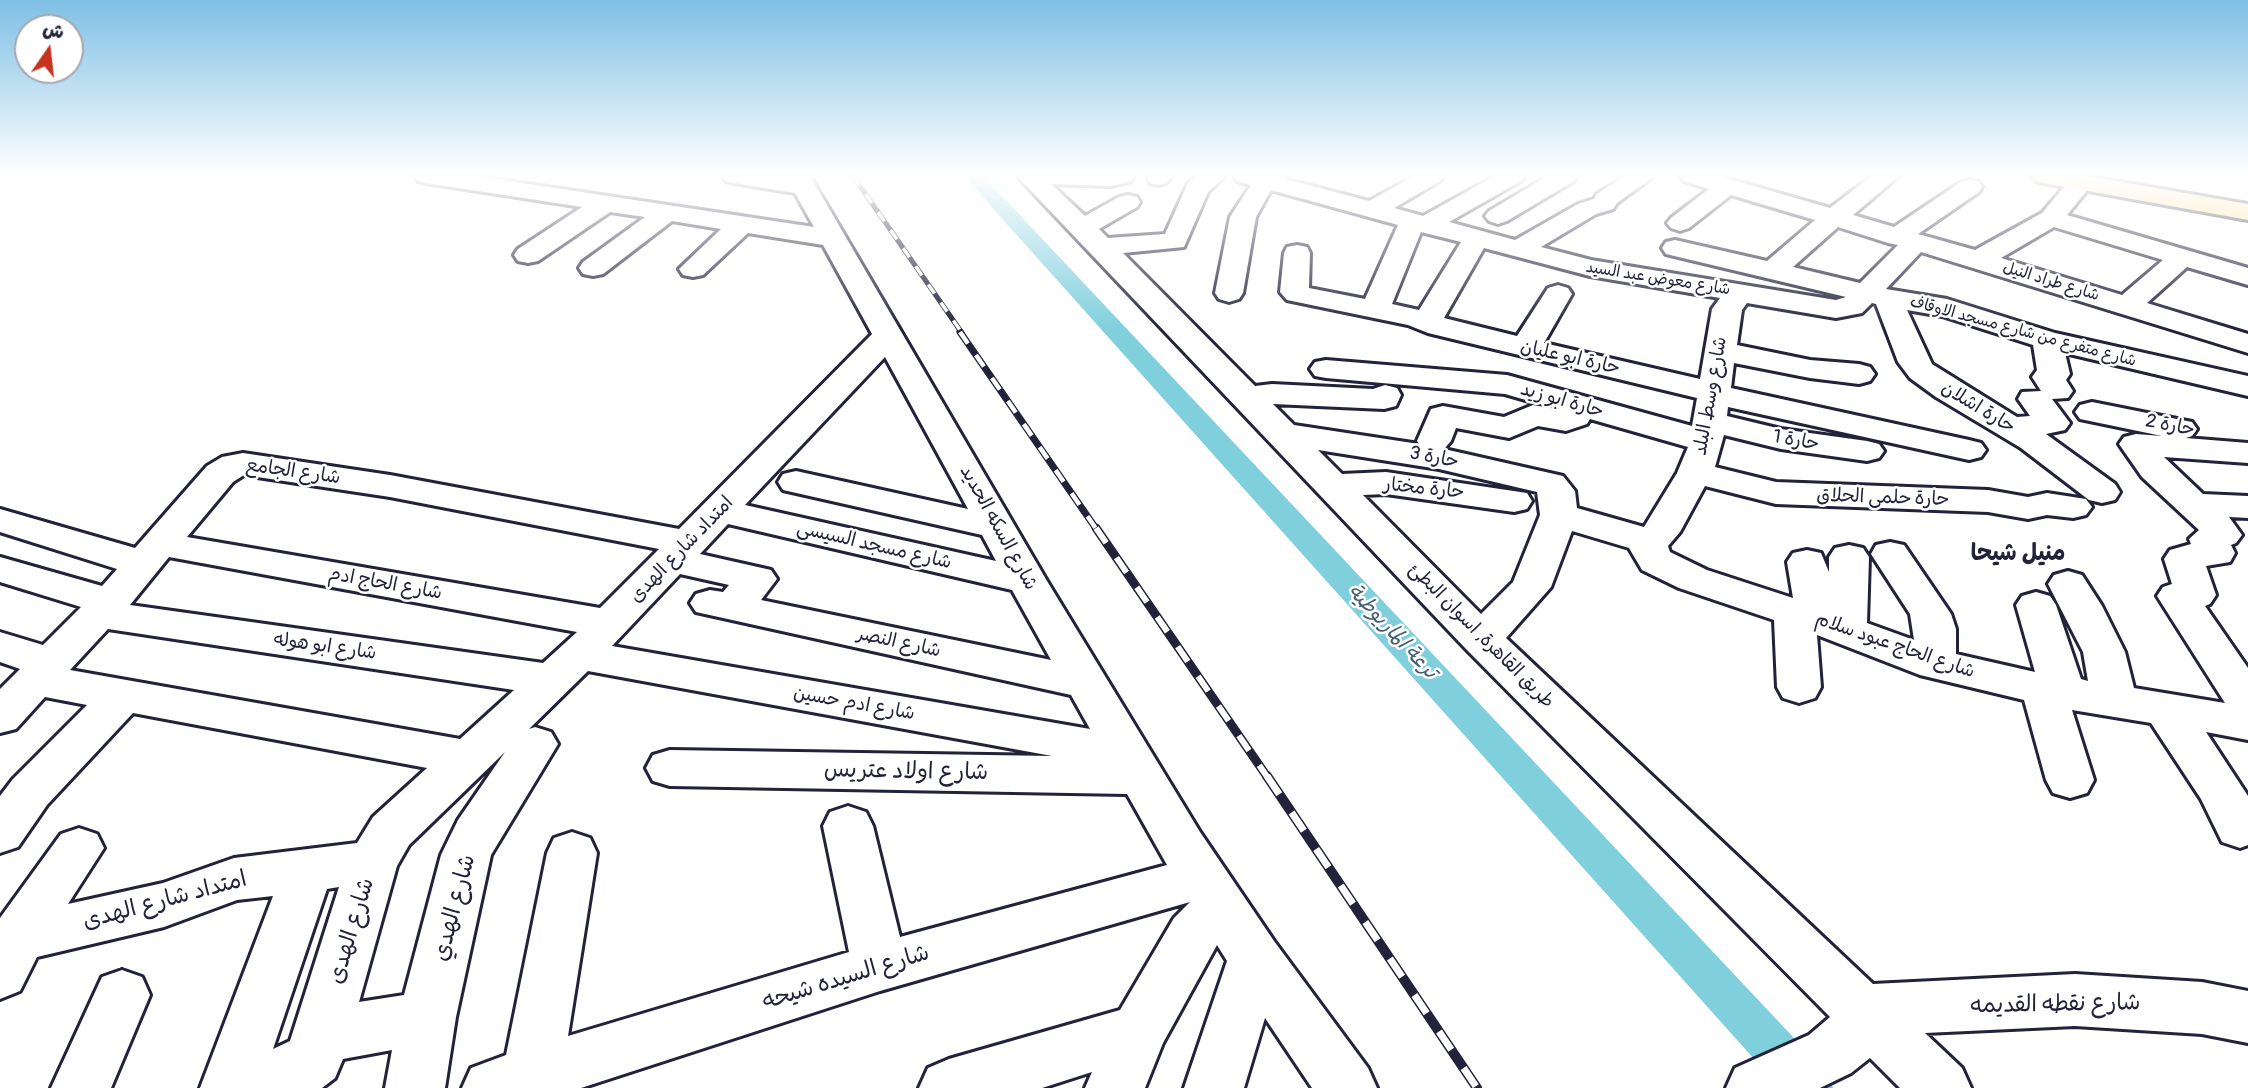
<!DOCTYPE html>
<meta charset="utf-8">
<style>
body{margin:0}
#map{position:relative;width:2248px;height:1088px;overflow:hidden;background:#fff;font-family:Pangolin,"Playpen Sans Arabic",sans-serif}
canvas{display:block}
.north{position:absolute;left:14px;top:14px;width:70px;height:70px;box-sizing:border-box;background:#fff;border:2px solid #a7a7b1;border-radius:50%;rotate:14deg;font-size:19px;font-weight:700;line-height:28px;text-align:center;color:#22223b}
.north::after{content:'';display:block;margin:auto;width:24px;height:32px;background:#c8321e;clip-path:polygon(50% 0,100% 100%,50% 72%,0 100%)}
</style>
<div id="map">
<canvas width="2248" height="1088"></canvas>
<div class="north">ش</div>
</div>
<script>
const ctx = document.querySelector('canvas').getContext('2d');
ctx.lineJoin = 'round';
const toPath = rows => new Path2D(rows.map(r => 'M' + r).join(''));
function paint(path, color) { ctx.fillStyle = color; ctx.fill(path, 'evenodd'); }
function stroke(path, color, width, dash) { ctx.strokeStyle = color; ctx.lineWidth = width; ctx.lineCap = dash ? 'butt' : 'round'; ctx.setLineDash(dash || []); ctx.stroke(path); }
function write(font, color, halo, rows, align = 'center') {
  ctx.font = font + ' Pangolin,"Playpen Sans Arabic",sans-serif'; ctx.lineWidth = 5; ctx.setLineDash([]); ctx.textBaseline = 'middle'; ctx.strokeStyle = halo; ctx.fillStyle = color; for (const [text, x, y, turn = 0] of rows) {
    ctx.save(); ctx.translate(x, y); ctx.rotate((+turn || 0) * Math.PI / 180); ctx.textAlign = isNaN(turn) ? turn : align; if (halo) ctx.strokeText(text, 0, 0); ctx.fillText(text, 0, 0); ctx.restore();
  }
}
paint(toPath([
 [964,176,983,176,1826,1072,1833,1088,1780,1088,964,176]
]), '#80cfdd');
const minor = toPath([
 [414,176,475,176,814,227,795,193,734,183,726,181,722,176,810,176,1047,581,1200,832,1274,941,1368,1068,1377,1088,1312,1088,1265,1018,1244,1088,1184,1088,1227,961,1217,945,1163,1043,1145,1088,1085,1088,1092,1072,1042,1088,919,1088,928,1068,949,1059,1120,1010,1174,918,1190,902,880,991,581,1088,462,1088,471,1068,506,1055,547,853,554,838,572,832,590,838,597,853,568,1036,849,952,823,826,830,812,848,806,866,812,873,826,900,937,1167,865,1127,794,670,786,653,781,646,768,653,755,670,750,1052,756,588,671,529,729,535,727,551,732,558,744,491,855,456,1017,445,1088,385,1088,392,1050,343,1059,335,1078,322,1088,200,1088,273,896,237,900,164,927,37,957,20,991,0,999,0,918,61,834,79,828,97,834,104,848,68,904,163,883,234,858,357,843,373,817,427,768,133,713,47,805,18,847,0,853,0,796,13,779,87,705,45,697,16,729,0,733,0,689,20,669,0,662,0,632,43,645,81,607,0,582,0,557,102,586,117,569,0,532,0,509,135,548,207,466,222,457,243,453,390,475,679,529,872,334,823,245,748,233,703,275,693,277,683,275,679,269,721,229,672,221,603,274,593,276,583,274,579,268,583,262,645,217,610,212,538,261,528,263,518,261,514,255,518,249,582,207,426,183,418,181,414,176],
 [885,357,968,509,796,471,783,474,778,482,783,490,982,535,996,561,745,505,885,357],
 [244,475,390,497,659,549,600,608,187,537,233,482,244,475],
 [728,524,1012,590,1051,660,761,600,777,579,771,570,700,554,728,524],
 [169,557,577,632,543,663,130,605,169,557],
 [680,574,729,585,723,592,710,590,696,594,690,603,696,612,1071,695,1090,729,612,646,680,574],
 [108,629,514,690,460,739,70,670,108,629],
 [505,752,458,820,441,855,404,995,359,1002,397,866,409,845,505,752],
 [339,887,290,1041,273,1049,327,889,339,887],
 [1017,176,1135,176,1131,181,1111,186,1051,184,1085,216,1119,197,1128,195,1137,197,1140,202,1137,207,1099,229,1108,238,1165,234,1188,183,1197,176,1225,176,1208,192,1184,247,1123,253,1255,386,1272,384,1373,389,1385,385,1397,388,1401,395,1396,406,1384,409,1273,404,1294,425,1419,444,1417,441,1431,409,1443,406,1504,417,1533,405,1557,409,1505,394,1326,378,1315,376,1310,369,1315,362,1326,360,1507,375,1692,426,1697,398,1428,333,1408,325,1287,300,1280,292,1284,253,1287,247,1297,245,1307,247,1310,253,1309,288,1365,299,1398,225,1271,190,1256,217,1243,293,1239,299,1229,302,1219,299,1215,293,1230,217,1251,185,1237,181,1233,176,1287,176,1285,179,1369,201,1414,176,1444,176,1440,181,1394,208,1423,216,1495,176,1525,176,1521,181,1449,222,1515,240,1578,204,1594,199,1597,194,1625,176,1654,176,1617,203,1613,209,1596,214,1541,247,1591,260,1836,300,1846,297,1666,254,1662,248,1666,242,1675,240,1767,261,1815,220,1731,195,1689,228,1680,231,1671,228,1667,223,1671,218,1709,189,1684,181,1680,176,1719,176,1830,208,1872,176,1899,176,1853,215,1894,227,1961,182,1970,180,1979,182,1982,187,1979,192,1918,234,1975,250,2042,213,2064,187,2057,176,2081,176,2089,188,2067,215,2248,268,2248,285,2187,267,2147,303,2248,334,2248,353,1921,252,1886,289,1947,299,2055,333,2248,376,2248,396,2065,353,2070,374,2066,380,2073,391,2068,398,2052,399,2070,423,2065,430,2046,434,2115,484,2120,492,2115,500,2102,503,2089,500,2021,448,1936,397,1910,378,1898,362,1876,304,1872,303,1862,313,1836,318,1747,303,1742,310,1737,345,1810,360,1859,364,1870,367,1875,374,1870,381,1859,384,1810,378,1734,363,1731,388,1969,440,1981,443,1986,450,1981,457,1969,460,1728,407,1727,416,1781,429,1867,441,1879,444,1884,451,1879,458,1867,461,1781,449,1724,435,1715,467,1776,482,1988,490,2028,497,2047,493,2086,499,2092,507,2086,515,2073,518,2047,515,2028,519,1988,512,1776,504,1705,486,1680,532,1668,546,1670,552,1707,570,1793,598,1787,562,1793,553,1807,550,1821,553,1829,572,1829,557,1835,548,1849,545,1863,548,1869,557,1867,623,1914,640,1910,614,1871,554,1876,545,1890,542,1904,545,1951,614,1956,629,1956,654,2035,672,2016,605,2022,596,2036,592,2050,596,2056,605,2081,679,2088,681,2083,652,2048,584,2054,575,2068,571,2082,575,2102,606,2125,652,2134,688,2225,703,2157,596,2163,587,2172,584,2164,559,2170,550,2191,544,2189,539,2199,530,2142,477,2119,444,2124,437,2136,434,2162,436,2080,419,2075,412,2080,405,2092,402,2192,422,2197,429,2192,436,2186,438,2248,443,2248,463,2164,457,2203,494,2248,496,2248,518,2229,517,2242,535,2236,543,2231,545,2235,553,2230,562,2206,566,2216,595,2210,604,2205,606,2248,668,2248,740,2206,732,2248,796,2248,845,2240,848,2222,842,2201,799,2151,723,2072,710,2094,780,2087,793,2070,798,2053,793,2046,780,2024,700,1920,675,1817,635,1821,687,1815,698,1799,703,1783,698,1777,687,1774,620,1679,588,1642,570,1629,548,1572,531,1551,587,1506,638,1873,984,2075,974,2202,982,2248,991,2248,1043,2202,1034,2075,1026,1925,1033,1962,1068,1971,1088,1900,1088,1870,1058,1851,1073,1820,1088,1726,1088,1735,1068,1809,1035,1830,1017,1466,649,1017,176],
 [1838,227,1888,243,1898,245,1860,283,1793,267,1838,227],
 [2054,227,2163,260,2122,295,2001,258,2054,227],
 [1421,232,1461,242,1419,310,1392,304,1421,232],
 [1484,248,1590,276,1720,298,1712,309,1700,379,1544,343,1572,294,1568,288,1558,285,1548,288,1517,336,1444,318,1484,248],
 [1907,310,1942,316,2033,345,2037,370,2032,377,2041,391,2022,392,2018,399,2030,416,2017,417,1932,364,1907,310],
 [1590,419,1688,447,1677,473,1644,527,1577,508,1575,491,1563,476,1444,449,1451,441,1456,428,1509,438,1538,426,1566,431,1587,424,1590,419],
 [1318,450,1439,469,1537,492,1540,515,1513,582,1481,614,1363,495,1386,494,1514,512,1527,509,1532,501,1527,493,1386,472,1342,474,1318,450],
 [1147,176,1172,176,1166,183,1158,185,1150,183,1147,176],
 [1548,176,1578,176,1574,181,1507,221,1498,224,1489,221,1485,216,1489,211,1548,176],
 [122,970,142,977,150,995,111,1088,51,1088,102,977,122,970]
]);
const highway = toPath([
 [2032,176,2087,176,2248,204,2248,220,2044,183,2036,181,2032,176]
]);
stroke(minor, '#22223b', 6);
stroke(highway, '#22223b', 6);
paint(minor, '#fff');
paint(highway, '#fcde96');
const railFar3 = toPath([
 [853,176,962,333]
]);
const railFar2 = toPath([
 [960,332,1097,530]
]);
const railFar1 = toPath([
 [1096,528,1268,778]
]);
const rail = toPath([
 [1267,776,1477,1088]
]);
stroke(railFar3, '#22223b', 5);
stroke(railFar2, '#22223b', 7);
stroke(railFar1, '#22223b', 9);
stroke(rail, '#22223b', 10);
stroke(railFar3, '#fff', 3.5, [11]);
stroke(railFar2, '#fff', 4.5, [14]);
stroke(railFar1, '#fff', 6, [18]);
stroke(rail, '#fff', 7, [22]);
const sky = ctx.createLinearGradient(0, 0, 0, 329);
sky.addColorStop(0, '#7ebfe4');
sky.addColorStop(0.53, '#fff');
sky.addColorStop(1, '#ffffff00');
ctx.fillStyle = sky;
ctx.fillRect(0, 0, 2248, 329);
write('16px', '#22223b', '#fff', [
 ["شارع معوض عبد السيد",1658,279,9],
 ["شارع طراد النيل",2051,282,17],
 ["شارع متفرع من شارع مسجد الاوقاف",2023,332,15]
]);
write('19px', '#22223b', '#fff', [
 ["حارة ابو عليان",1570,358,13],
 ["شارع وسط البلد",1711,396,-80],
 ["حارة ابو زيد",1562,401,16],
 ["حارة اشلان",1978,408,31],
 ["حارة 2",2170,426,11],
 ["حارة 1",1796,441,10],
 ["حارة 3",1434,458,11],
 ["شارع الجامع",293,472,8],
 ["حارة مختار",1424,489,6],
 ["حارة حلمى الحلاق",1883,498,2],
 ["شارع السكه الحديد",998,528,61],
 ["شارع مسجد السيسى",874,546,13],
 ["امتداد شارع الهدى",682,550,-46],
 ["شارع الحاج ادم",385,584,10],
 ["طريق القاهرة, اسوان البطئ",1481,636,45],
 ["شارع النصر",899,643,12],
 ["شارع الحاج عبود سلام",1895,646,19],
 ["شارع ابو هوله",325,647,8],
 ["شارع ادم حسين",854,704,10]
]);
write('italic 21px', '#435f74', '#fff', [
 ["ترعة الماريوطية",1392,632,47]
]);
write('bold 23px', '#22223b', '#fff', [
 ["منيل شيحا",2018,554]
]);
write('23px', '#22223b', '#fff', [
 ["شارع اولاد عتريس",906,772,1],
 ["امتداد شارع الهدى",165,901,-15],
 ["شارع الهدي",455,908,-75],
 ["شارع الهدى",352,931,-73],
 ["شارع السيده شيحه",846,978,-17],
 ["شارع نقطه القديمه",2055,1005,-1]
]);
</script>
